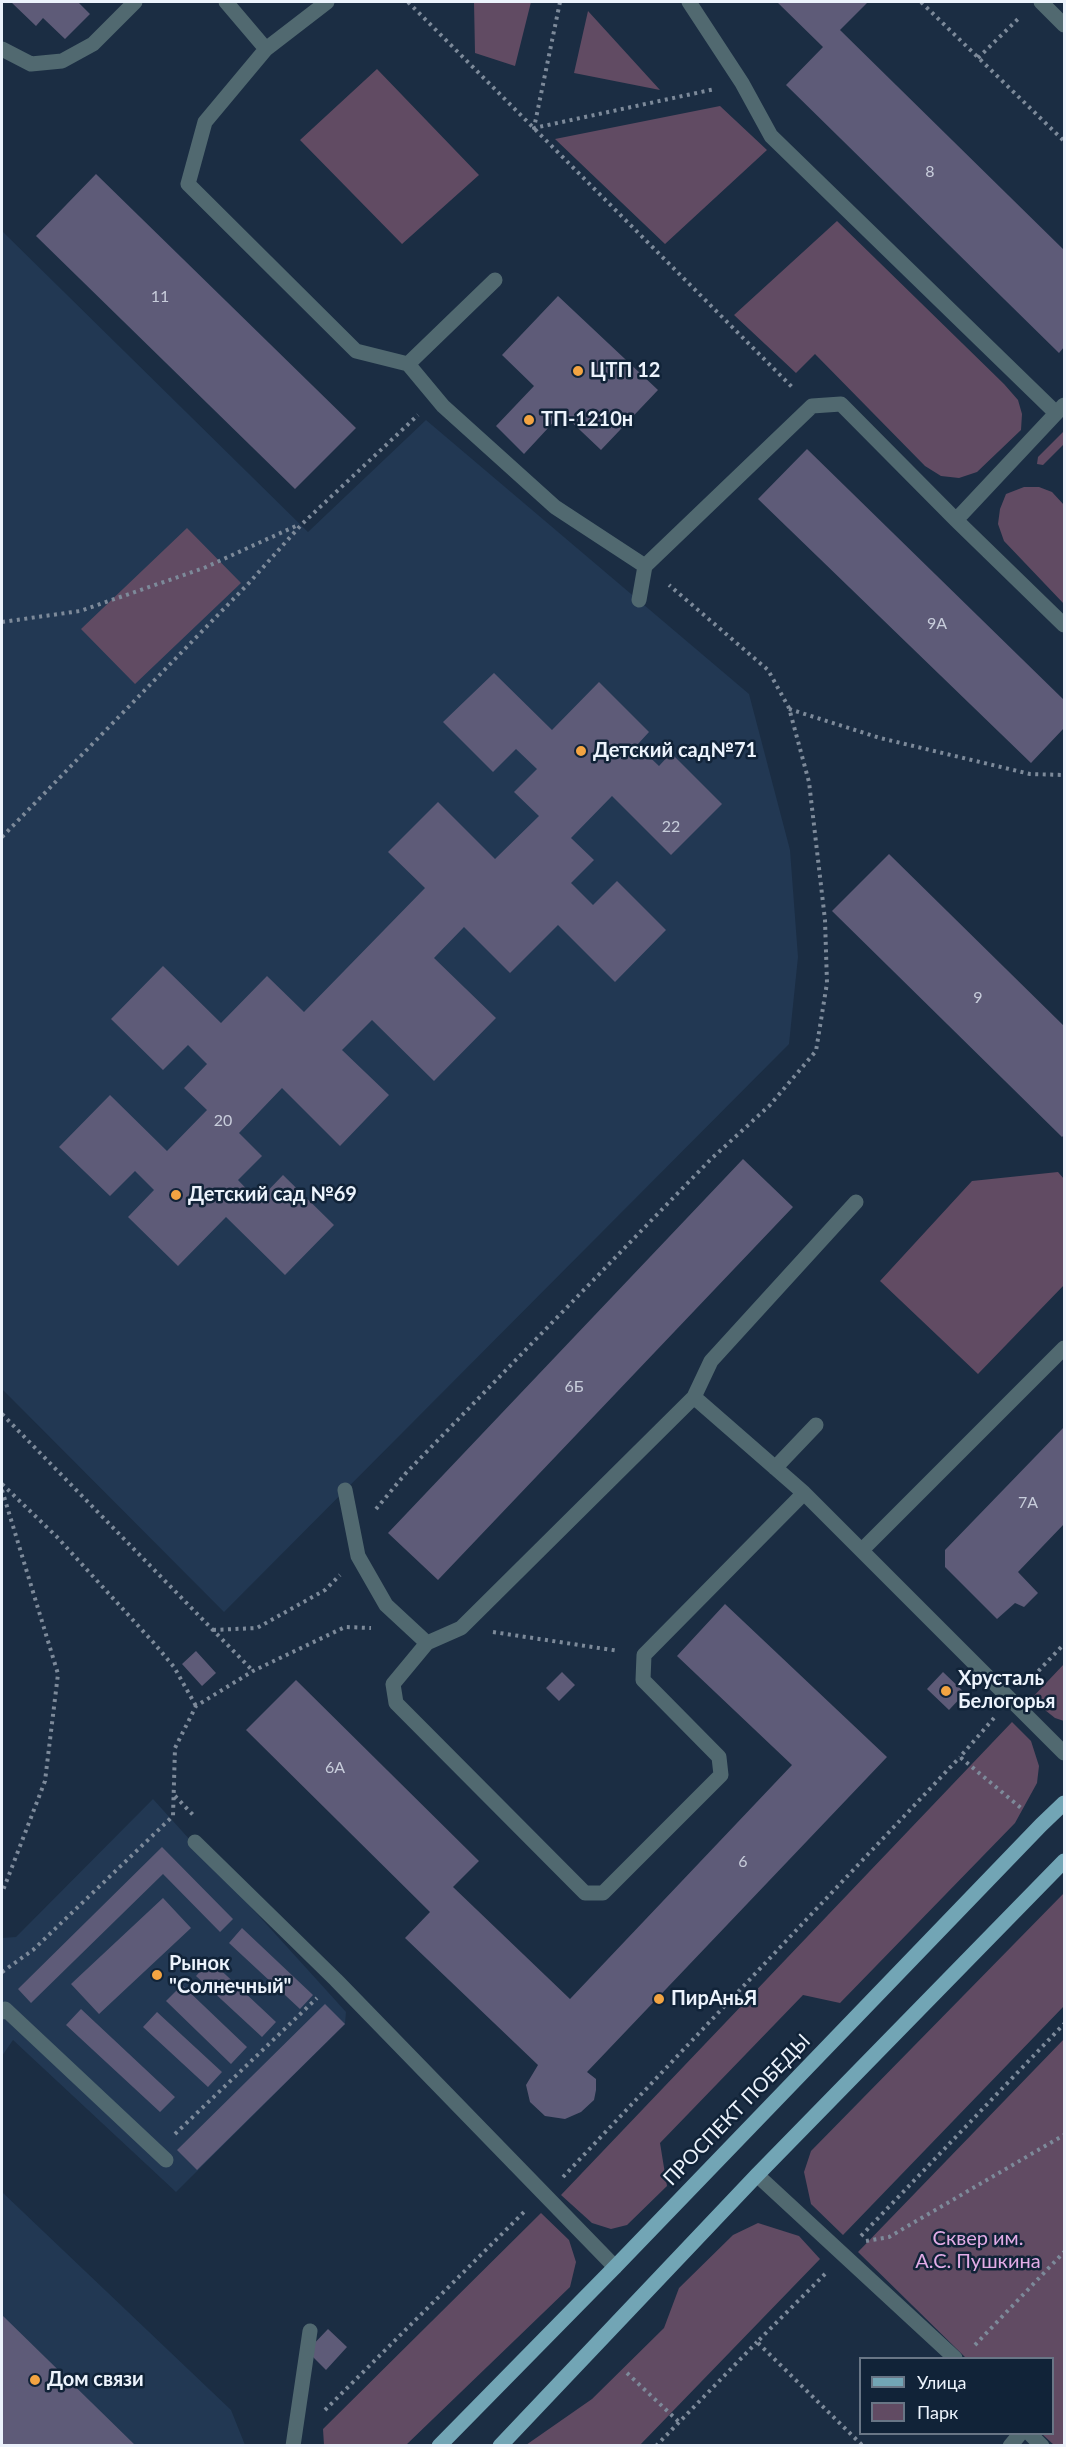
<!DOCTYPE html>
<meta charset="utf-8">
<style>
body{margin:0}
#map{position:relative;width:1066px;height:2447px;overflow:hidden;background:#1b2d43;font-family:Lato,sans-serif}
canvas{display:block}
.frame{position:absolute;inset:0;border:3px solid #ecf3fc;pointer-events:none}
.legend{position:absolute;left:859px;top:2357px;width:195px;height:78px;box-sizing:border-box;background:#112338;border:2px solid #697686;margin:0;padding:8px 10px;list-style:none;font-size:18px;color:#ecf3fc}
.legend li{display:flex;align-items:center;gap:12px;height:30px}
.legend b{width:30px;border:2px solid #697686}
</style>
<div id="map">
<canvas width="1066" height="2447"></canvas>
<div class="frame"></div>
<ul class="legend">
<li><b style="height:8px;background:#72a5b5"></b>Улица</li>
<li><b style="height:16px;background:#614b63"></b>Парк</li>
</ul>
</div>
<script>
const ctx = document.querySelector('canvas').getContext('2d');
ctx.lineJoin = 'round';
function paint(path, color) { ctx.fillStyle = color; ctx.fill(path, 'evenodd'); }
const toPath = rows => new Path2D(rows.map(r => 'M' + r).join(''));
function stroke(path, color, width, dash) { ctx.strokeStyle = color; ctx.lineWidth = width; ctx.lineCap = dash ? 'butt' : 'round'; ctx.setLineDash(dash || []); ctx.stroke(path); }
function write(font, color, halo, rows, align = 'center') {
  ctx.font = font + ' Lato,sans-serif'; ctx.lineWidth = 5; ctx.setLineDash([]); ctx.textBaseline = 'middle'; ctx.strokeStyle = halo; ctx.fillStyle = color; for (const [text, x, y, turn = 0] of rows) {
    ctx.save(); ctx.translate(x, y); ctx.rotate((+turn || 0) * Math.PI / 180); ctx.textAlign = isNaN(turn) ? turn : align; if (halo) ctx.strokeText(text, 0, 0); ctx.fillText(text, 0, 0); ctx.restore();
  }
}
paint(toPath([
 [2,231,308,532,426,420,749,694,790,850,798,957,789,1044,224,1612,2,1389],
 [153,1799,346,2012,345,2024,176,2192,13,2040,2,2056,2,1938,16,1937],
 [2,2192,231,2410,245,2445,2,2445]
]), '#223853');
paint(toPath([
 [474,2,531,2,515,66,475,53],
 [588,11,660,90,574,73],
 [377,69,479,175,402,244,300,140],
 [720,106,767,150,665,244,555,139],
 [837,221,1004,384,1018,400,1022,414,1021,430,977,472,959,478,941,476,925,466,815,354,796,373,734,315],
 [1064,431,1064,444,1043,465,1037,464,1038,457],
 [1024,487,1039,487,1052,492,1064,505,1064,604,1004,541,998,524,1000,509,1006,494],
 [187,528,241,583,135,684,81,629],
 [1058,1172,1064,1179,1064,1285,978,1374,880,1281,972,1181],
 [1064,1664,1064,1721,1055,1718,1031,1699],
 [1012,1722,1031,1741,1039,1766,1037,1783,1015,1823,840,2003,803,1995,660,2143,667,2186,627,2225,611,2229,592,2223,561,2195],
 [1064,1893,1064,2006,843,2235,811,2204,804,2172,811,2151],
 [1064,2039,1064,2445,1054,2445,1042,2434,1052,2434,1052,2358,966,2358,858,2252],
 [541,2213,569,2240,576,2262,570,2287,406,2445,324,2445,323,2429],
 [758,2223,799,2236,820,2259,640,2445,526,2445,592,2399,664,2328,679,2288,733,2235]
]), '#614b63');
paint(toPath([
 [11,2,78,2,90,14,65,39,43,18,36,26],
 [777,2,868,2,840,30,1064,250,1064,347,1059,353,786,85,823,47],
 [96,174,356,428,295,489,36,236],
 [558,296,658,390,601,450,562,413,524,454,496,426,534,386,502,355],
 [807,449,1064,700,1064,728,1031,763,758,499],
 [494,673,552,730,599,682,649,732,637,745,659,766,671,753,722,804,671,855,612,796,571,838,594,860,571,883,593,905,617,881,666,930,615,982,558,925,510,973,464,927,434,958,496,1018,434,1081,372,1020,342,1050,389,1095,340,1146,282,1088,239,1133,262,1156,238,1180,258,1201,283,1175,334,1225,285,1275,226,1217,178,1266,128,1217,154,1190,135,1171,110,1196,59,1147,110,1095,167,1151,207,1110,184,1088,207,1064,188,1045,163,1070,111,1019,163,966,221,1023,267,976,304,1012,425,888,388,852,438,802,495,859,539,816,514,792,537,769,516,749,493,772,443,722],
 [889,854,1064,1026,1064,1135,1062,1137,832,911],
 [743,1159,793,1207,438,1580,388,1533],
 [1064,1427,1064,1524,1018,1572,1038,1593,1024,1607,1015,1603,997,1619,945,1567,945,1550],
 [725,1604,887,1757,587,2072,596,2079,596,2090,594,2100,581,2112,565,2119,545,2116,530,2102,526,2085,538,2065,405,1938,430,1912,246,1730,296,1680,479,1861,453,1887,570,1999,792,1765,677,1656],
 [196,1651,216,1673,202,1686,182,1664],
 [562,1672,575,1685,559,1701,546,1688],
 [943,1672,965,1693,949,1710,927,1689],
 [162,1847,233,1919,220,1932,163,1874,31,2003,18,1989],
 [163,1898,191,1928,99,2014,71,1984],
 [242,1928,313,1995,300,2009,229,1943],
 [210,1960,276,2022,262,2037,196,1976],
 [182,1985,247,2047,231,2064,166,2001],
 [325,2004,345,2024,197,2170,177,2150],
 [81,2009,175,2097,160,2112,66,2025],
 [157,2012,222,2072,208,2087,143,2027],
 [2,2315,136,2446,2,2446],
 [328,2329,347,2347,326,2370,307,2351]
]), '#5e5b78');
stroke(toPath([
 [408,2,794,389],
 [560,2,534,128,715,89],
 [921,2,1064,141],
 [978,58,1020,17],
 [2,622,80,611,204,568,298,525],
 [789,709,880,738,1030,774,1064,775],
 [2,837,248,584,302,524,418,415],
 [2,1414,253,1671],
 [2,1484,57,1537,153,1642,174,1667,196,1706],
 [2,1490,58,1674,45,1781,2,1893],
 [376,1509,406,1473,710,1160,770,1105,816,1051,827,983,825,920,809,782,789,708,768,670,669,585],
 [213,1630,257,1628,325,1590,340,1575],
 [493,1632,619,1651],
 [1028,1682,1064,1644],
 [994,1718,960,1757,1021,1808],
 [175,1796,195,1817],
 [2,1972,33,1950,173,1816,175,1748,196,1706,253,1671,345,1627,371,1628],
 [175,2134,317,1998],
 [563,2177,960,1757],
 [861,2236,1064,2024],
 [866,2241,889,2237,1064,2135],
 [825,2274,757,2342,863,2446],
 [975,2345,1064,2252],
 [627,2373,679,2422],
 [325,2410,524,2212],
 [656,2446,757,2342]
]), '#7d8a9a', 4, [3, 4.5]);
stroke(toPath([
 [226,2,266,49],
 [327,2,266,49,205,122,188,184,356,351,408,364,443,406,555,507,645,566,812,406,841,404,956,520,1064,625],
 [689,2,742,83,771,136,1056,413],
 [1041,2,1064,25],
 [2,49,31,64,62,61,93,44,135,2],
 [408,364,495,280],
 [956,520,1064,405],
 [639,600,645,566],
 [694,1397,804,1493,1064,1753],
 [775,1468,816,1425],
 [345,1490,358,1556,386,1605,427,1643],
 [804,1493,644,1655,643,1680,719,1757,721,1775,603,1893,585,1893,396,1703,393,1684,427,1643,461,1628,694,1397,711,1361,856,1202],
 [862,1550,1064,1348],
 [195,1842,336,1980,615,2267],
 [2,2012,5,2009,166,2160],
 [757,2175,955,2358],
 [1030,2434,1042,2446],
 [293,2446,310,2331],
 [1010,2446,1020,2434]
]), '#516970', 15);
stroke(toPath([
 [439,2446,615,2267,1041,1825,1064,1803],
 [500,2446,757,2175,1064,1861]
]), '#72a5b5', 15);
for (const [x, y, r, color] of [
 [578,371,6,"#f3a442"],
 [529,420,6,"#f3a442"],
 [581,751,6,"#f3a442"],
 [176,1195,6,"#f3a442"],
 [946,1691,6,"#f3a442"],
 [157,1975,6,"#f3a442"],
 [659,1999,6,"#f3a442"],
 [35,2380,6,"#f3a442"]
]) { const dot = new Path2D(); dot.arc(x, y, r, 0, 2 * Math.PI); ctx.fillStyle = color; ctx.fill(dot); stroke(dot, '#112338', 2); }
write('16px', '#c8cddb', null, [
 ["8",930,172],
 ["11",160,297],
 ["9А",937,624],
 ["22",671,827],
 ["9",978,998],
 ["20",223,1121],
 ["6Б",574,1387],
 ["7А",1028,1503],
 ["6А",335,1768],
 ["6",743,1862]
]);
write('bold 20px', '#ecf3fc', '#112338', [
 ["ЦТП 12",590,371],
 ["ТП-1210н",541,420],
 ["Детский сад№71",593,751],
 ["Детский сад №69",188,1195],
 ["Хрусталь",958,1679],
 ["Белогорья",958,1702],
 ["Рынок",169,1964],
 ["\"Солнечный\"",169,1987],
 ["ПирАньЯ",671,1999],
 ["Дом связи",47,2380]
], 'left');
write('20px', '#ecf3fc', '#112338', [
 ["ПРОСПЕКТ ПОБЕДЫ",737,2110,-46]
]);
write('20px', '#e2ace6', '#112338', [
 ["Сквер им.",978,2239],
 ["А.С. Пушкина",978,2262]
]);
</script>
